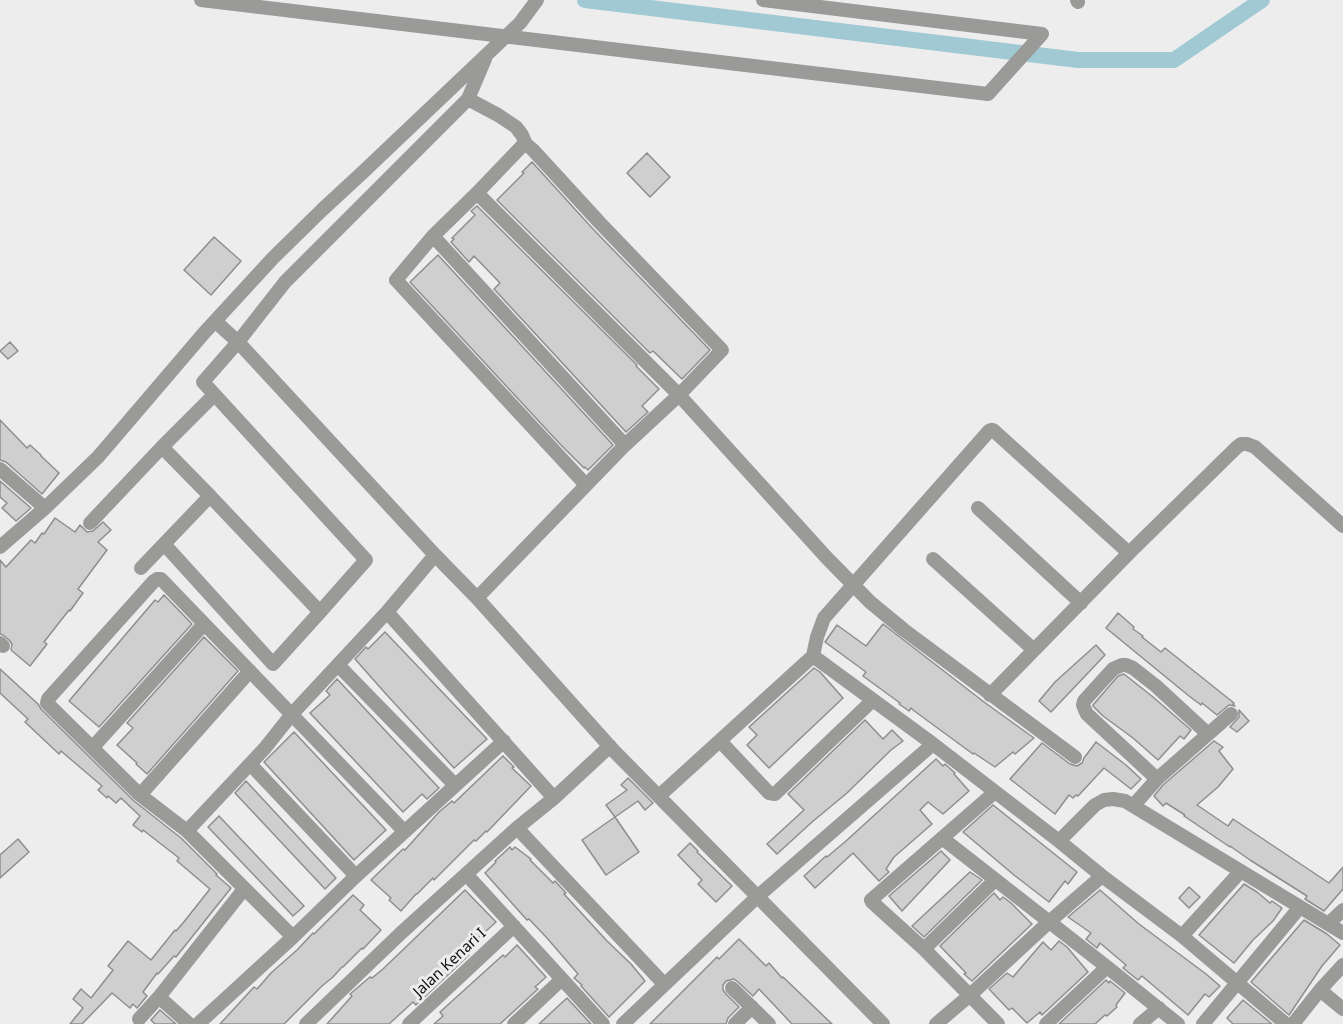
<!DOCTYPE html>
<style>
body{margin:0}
canvas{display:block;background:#ededee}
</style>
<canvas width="1343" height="1024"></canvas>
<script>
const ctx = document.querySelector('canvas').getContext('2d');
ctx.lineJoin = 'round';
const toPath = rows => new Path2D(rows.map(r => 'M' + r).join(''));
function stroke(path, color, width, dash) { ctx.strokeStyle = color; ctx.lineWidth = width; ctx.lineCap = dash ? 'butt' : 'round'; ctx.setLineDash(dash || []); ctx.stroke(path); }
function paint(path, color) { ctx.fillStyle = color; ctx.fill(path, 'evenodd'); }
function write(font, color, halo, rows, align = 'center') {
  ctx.font = font + ' "Noto Sans",sans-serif'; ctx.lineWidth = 6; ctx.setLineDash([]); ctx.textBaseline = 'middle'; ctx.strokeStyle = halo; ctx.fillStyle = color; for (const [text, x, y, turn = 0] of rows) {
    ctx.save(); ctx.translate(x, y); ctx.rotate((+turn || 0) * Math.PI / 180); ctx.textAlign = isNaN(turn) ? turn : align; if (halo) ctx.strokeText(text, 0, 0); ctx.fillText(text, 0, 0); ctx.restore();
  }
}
stroke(toPath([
 [585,0,1078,60,1174,60,1262,0]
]), '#a0c9d3', 16);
const building = toPath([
 [647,153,670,177,650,197,627,173,647,153],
 [532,162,593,229,710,350,682,379,653,351,650,353,497,200,524,173,522,172,532,162],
 [477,206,637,365,636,366,659,389,642,406,648,412,626,432,494,289,500,283,474,256,469,262,451,242,454,239,452,238,475,215,471,211,477,206],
 [214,237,241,261,211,295,184,270,214,237],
 [438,255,613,445,588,470,585,467,584,468,559,443,410,282,438,255],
 [10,342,18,351,8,359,0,351,10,342],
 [0,420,27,448,30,445,41,455,41,456,59,473,42,494,6,462,0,460,0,420],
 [0,481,31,508,16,521,2,508,7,503,0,497,0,481],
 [55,518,75,532,80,525,87,532,93,531,103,522,111,530,98,542,107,550,78,589,83,593,70,611,69,610,44,642,47,644,30,666,11,650,12,644,9,640,3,635,0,634,0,560,6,567,31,540,35,543,42,533,44,534,55,518],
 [164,595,192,624,99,727,69,701,155,600,158,602,164,595],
 [1118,613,1134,627,1133,629,1143,636,1142,637,1161,652,1165,648,1234,703,1233,704,1235,706,1229,705,1217,715,1202,703,1201,705,1189,696,1106,628,1118,613],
 [883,624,984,702,1034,738,1015,754,1013,752,995,767,974,753,973,754,913,710,911,708,909,711,899,704,900,703,863,676,866,672,825,642,837,625,866,646,883,624],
 [385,632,487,739,454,768,386,694,355,659,366,647,368,649,385,632],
 [204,637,238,671,147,774,136,764,137,763,117,745,133,728,127,723,204,637],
 [1096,645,1105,655,1051,712,1039,701,1055,682,1096,645],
 [814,668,820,672,843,698,769,768,747,745,757,735,749,727,814,668],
 [0,669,38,704,41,709,134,801,181,838,217,874,216,875,231,888,176,957,174,956,158,974,157,973,143,992,147,996,137,1008,133,1004,130,1008,112,993,82,1024,70,1024,83,1008,73,999,81,989,91,998,113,970,108,966,128,941,151,960,175,930,176,931,183,923,210,889,177,861,179,858,143,830,142,832,133,825,140,816,121,798,116,803,108,796,107,798,98,790,102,786,61,751,59,754,25,722,28,719,0,693,0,669],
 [1124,674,1153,697,1191,730,1184,739,1180,736,1158,760,1133,738,1103,716,1093,706,1093,705,1118,676,1124,674],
 [337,679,439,788,427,799,422,794,403,812,310,713,330,695,326,691,337,679],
 [1239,710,1249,721,1237,732,1230,727,1239,717,1239,710],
 [865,720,883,739,892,730,903,741,891,750,847,793,812,822,777,854,767,844,804,810,788,794,865,720],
 [294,732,386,830,354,860,264,762,294,732],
 [1214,741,1223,747,1219,751,1233,769,1218,787,1197,805,1228,826,1233,819,1329,883,1343,867,1343,889,1324,911,1305,899,1307,896,1250,860,1230,846,1230,847,1184,816,1185,815,1166,803,1163,806,1154,796,1163,785,1214,741],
 [1096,742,1126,765,1141,779,1131,789,1104,768,1078,796,1076,795,1073,798,1069,795,1055,814,1010,779,1042,743,1070,764,1077,766,1082,763,1084,758,1096,742],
 [503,756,514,767,512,768,531,786,487,832,486,831,476,841,474,840,434,880,433,878,417,894,416,894,401,911,389,900,391,898,371,880,403,849,405,850,439,812,452,801,454,803,503,756],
 [936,759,943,766,945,764,955,773,954,774,969,791,943,814,928,802,920,810,932,824,894,857,886,869,889,872,879,881,853,853,815,888,804,876,826,856,827,857,846,841,936,759],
 [628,778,653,803,645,810,638,801,615,817,606,805,627,790,621,785,628,778],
 [246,781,336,878,325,889,235,793,246,781],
 [993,805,1077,872,1068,884,1065,881,1049,902,1014,875,963,832,993,805],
 [219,816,304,906,293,916,208,827,219,816],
 [615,817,639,852,606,875,582,840,615,817],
 [18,839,29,852,0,878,0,855,18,839],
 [690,843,698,851,697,852,732,886,716,902,698,884,702,880,678,855,690,843],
 [510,847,512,850,515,847,531,859,530,860,553,883,555,881,566,893,564,894,607,941,631,964,645,981,609,1017,581,986,582,985,574,978,578,974,547,938,529,919,527,920,485,873,496,862,495,861,510,847],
 [941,851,950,860,902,911,889,896,941,851],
 [970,872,982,880,924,937,912,926,970,872],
 [1244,884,1257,892,1270,903,1272,901,1282,908,1273,921,1253,940,1234,963,1199,935,1244,884],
 [1189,887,1200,897,1189,908,1179,898,1189,887],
 [465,890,496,922,464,951,469,955,416,1005,413,1002,389,1024,327,1024,352,996,350,994,370,977,372,978,383,969,465,890],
 [1100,890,1139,924,1206,974,1220,986,1209,997,1205,994,1188,1015,1142,976,1138,980,1123,968,1126,965,1100,943,1097,948,1086,939,1091,933,1068,917,1100,890],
 [994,893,1000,900,1003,897,1011,903,1032,924,972,981,964,974,966,973,940,946,994,893],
 [353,895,364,905,360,910,381,930,363,949,362,948,343,967,342,967,333,977,322,986,284,1024,220,1024,254,987,257,989,271,973,297,950,313,933,314,934,353,895],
 [1304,920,1327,934,1340,945,1322,966,1289,1015,1251,982,1304,920],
 [739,939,766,966,769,963,782,978,783,977,832,1024,792,1024,759,989,753,996,738,982,734,979,726,981,723,985,723,990,726,994,739,1007,728,1018,726,1024,650,1024,717,957,719,959,739,939],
 [1059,941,1067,947,1088,972,1042,1015,1040,1012,1027,1023,1012,1008,1009,1010,989,989,1007,973,1013,977,1043,942,1051,950,1059,941],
 [517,945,546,977,535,987,538,989,500,1024,434,1024,443,1016,440,1012,503,955,505,957,517,945],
 [1106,980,1109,983,1110,981,1125,993,1116,1005,1117,1007,1107,1016,1105,1015,1095,1024,1059,1024,1106,980],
 [567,998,591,1024,539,1024,555,1009,567,998],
 [1243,1000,1272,1024,1233,1024,1227,1018,1243,1000],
 [160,1010,176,1024,155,1024,151,1020,160,1010]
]);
paint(building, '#cfcfd0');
stroke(building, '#8e8e8f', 1.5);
stroke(toPath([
 [201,0,988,94,1042,34],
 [763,0,1042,34],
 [1077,0,1078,2],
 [468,99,485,59],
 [526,144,522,135,516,127,498,115,468,99,285,282,238,342,435,555,477,598,613,750,883,1024],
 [477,193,679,395,826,557,870,602,904,630,1075,757],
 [433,236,625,445],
 [215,321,238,342,203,382,366,560,320,612,273,664,164,544,210,496,320,612],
 [0,469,45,508],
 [210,496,162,447,214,395],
 [978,508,1081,603],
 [90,523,162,447],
 [0,547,45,508,98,457,204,333,273,258,323,209,362,173,520,23,537,0],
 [1129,553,1236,448,1241,444,1247,444,1255,447,1343,526],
 [933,559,1034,650],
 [141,568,164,544],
 [477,598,625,445,679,395,722,350,600,223,533,150,526,144,523,145,477,193,433,236,396,280,586,485],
 [387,612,554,798],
 [0,643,3,646],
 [813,656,933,744,1059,841,1102,876,1182,936,1286,1024],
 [338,665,455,785],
 [720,741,769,793,775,794,873,700],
 [93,747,204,624],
 [250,764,356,876],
 [1157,779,1087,714,1085,710,1083,705,1084,701,1113,669,1122,665,1126,665,1133,668,1156,686,1208,734],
 [995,792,871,900,872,902,924,949,998,1024],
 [140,795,250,671],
 [659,796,813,656,817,637,824,618,989,431,991,430,993,430,1129,553,990,695],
 [1133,806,1157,779,1231,714],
 [517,828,664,984],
 [187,831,265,748,292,714,387,612,435,555],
 [942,838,1107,967,1178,1024],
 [1059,841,1095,805,1104,800,1113,799,1125,801,1343,933],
 [466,874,603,1024],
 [1328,924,1343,910],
 [1182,936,1241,871],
 [293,937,187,831,140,795,47,703,48,699,154,581,157,579,161,579,404,831],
 [924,949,995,880],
 [732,988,769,1024],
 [1320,990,1343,1009],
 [159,997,189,1024],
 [139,1019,159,997,244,889],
 [198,1024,293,937,356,876,504,741],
 [306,1024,401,933,517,828,554,798,610,746],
 [409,1024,514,926],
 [514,1024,562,979],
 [623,1024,757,897,933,744],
 [735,1024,752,1007],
 [936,1024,969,996,1049,922,1102,876],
 [1046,1024,1107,967],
 [1140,1024,1159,1008],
 [1203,1024,1300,907],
 [1293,1024,1320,990,1343,965]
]), '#9a9a99', 14);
write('15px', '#101111', '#ededee', [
 ["Jalan Kenari I",450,963,-43]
]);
</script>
